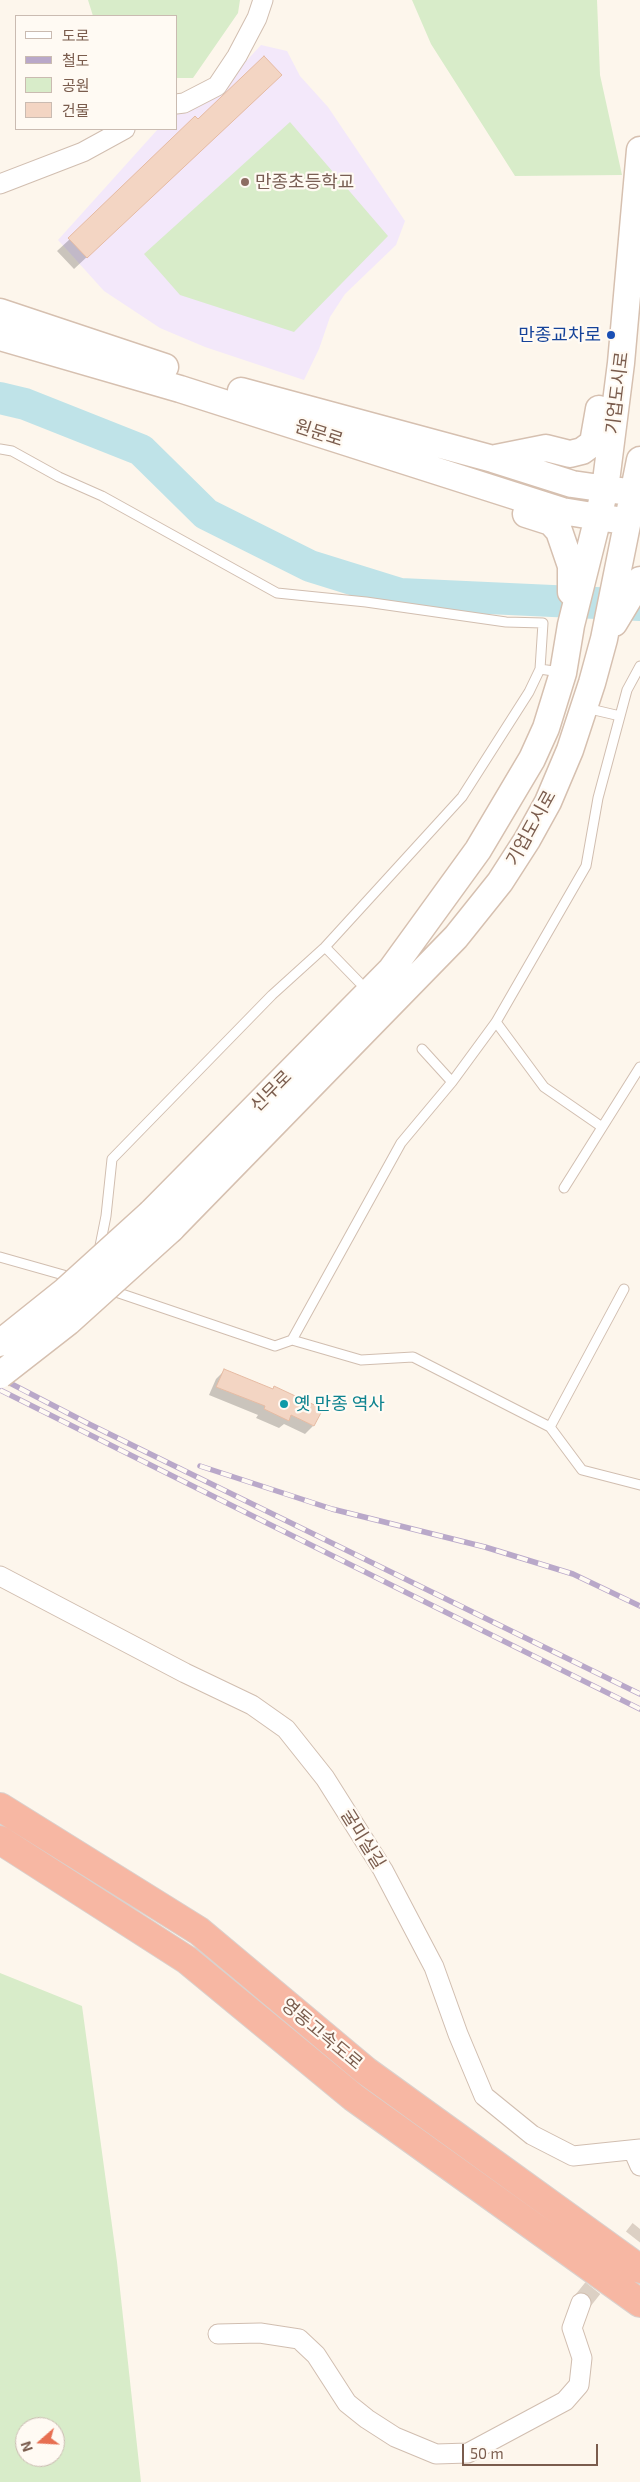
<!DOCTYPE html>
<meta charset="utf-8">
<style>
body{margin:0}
#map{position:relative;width:640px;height:2482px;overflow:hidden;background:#fdf6ec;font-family:"Exo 2","Noto Sans KR",sans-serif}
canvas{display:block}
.legend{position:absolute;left:15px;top:15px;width:162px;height:115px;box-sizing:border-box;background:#fffaf3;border:1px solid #cabbb1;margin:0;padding:6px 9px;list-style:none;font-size:15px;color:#7a5c4d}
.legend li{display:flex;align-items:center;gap:10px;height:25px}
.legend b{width:25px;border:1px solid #cabbb1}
.north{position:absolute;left:15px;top:2417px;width:50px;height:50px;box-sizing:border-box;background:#fffaf3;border:1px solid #cabbb1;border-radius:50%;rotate:251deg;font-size:14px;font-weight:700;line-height:20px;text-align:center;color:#7a5c4d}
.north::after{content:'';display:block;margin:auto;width:18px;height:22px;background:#e76f51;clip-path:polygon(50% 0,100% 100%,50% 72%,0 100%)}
.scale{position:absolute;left:462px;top:2444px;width:136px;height:22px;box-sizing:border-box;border:2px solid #7a5c4d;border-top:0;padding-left:6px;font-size:15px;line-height:18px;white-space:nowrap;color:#7a5c4d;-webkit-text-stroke:4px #fffaf3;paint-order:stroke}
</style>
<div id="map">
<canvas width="640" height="2482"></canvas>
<ul class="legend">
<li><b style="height:6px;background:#fff"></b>도로</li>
<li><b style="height:6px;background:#b9a8c9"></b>철도</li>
<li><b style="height:14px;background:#d8ecc9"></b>공원</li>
<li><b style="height:14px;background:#f3d5c3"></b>건물</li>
</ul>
<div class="north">N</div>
<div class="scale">50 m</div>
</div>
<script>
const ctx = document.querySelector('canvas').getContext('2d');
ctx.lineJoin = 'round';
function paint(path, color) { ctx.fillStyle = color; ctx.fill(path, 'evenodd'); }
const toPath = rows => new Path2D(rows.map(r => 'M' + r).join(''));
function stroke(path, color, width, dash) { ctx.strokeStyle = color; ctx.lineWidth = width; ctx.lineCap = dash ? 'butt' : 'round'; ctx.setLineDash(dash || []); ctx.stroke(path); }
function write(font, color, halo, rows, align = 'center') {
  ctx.font = font + ' "Exo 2","Noto Sans KR",sans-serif'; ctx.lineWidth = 4.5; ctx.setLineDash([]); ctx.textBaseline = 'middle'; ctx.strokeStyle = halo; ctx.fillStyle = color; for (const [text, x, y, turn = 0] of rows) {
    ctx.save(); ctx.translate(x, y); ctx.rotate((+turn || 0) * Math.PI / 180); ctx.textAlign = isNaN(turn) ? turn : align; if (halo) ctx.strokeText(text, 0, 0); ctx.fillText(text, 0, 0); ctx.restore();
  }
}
paint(toPath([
 [261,45,287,51,300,76,328,107,405,221,396,245,345,294,330,317,319,349,304,380,205,347,160,328,104,291,58,240,158,129,176,129,176,112,226,83]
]), '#f3e8fa');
paint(toPath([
 [88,0,240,0,238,13,193,78,176,78,176,16,93,16],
 [412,0,597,0,600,75,622,175,515,176,431,44],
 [290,122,388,236,294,332,180,295,144,254],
 [0,1973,82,2006,117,2262,141,2482,0,2482],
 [25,2427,55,2427,55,2457,25,2457]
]), '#d8ecc9');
paint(toPath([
 [269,87,74,269,57,251,198,121],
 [224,1371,313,1426,305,1434,284,1424,279,1428,256,1418,258,1415,209,1395,216,1379]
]), '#0003');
stroke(toPath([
 [0,398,25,404,141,450,206,514,310,566,400,594,640,605]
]), '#bfe3e8', 32);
const building = toPath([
 [264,56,282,75,87,258,68,238,195,116,198,119,264,56],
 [224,1369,273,1389,274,1386,323,1409,314,1426,291,1415,289,1421,264,1409,265,1406,216,1387,224,1369]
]);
paint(building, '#f3d5c3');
stroke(building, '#e6bba3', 1);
stroke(toPath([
 [581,2303,640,2229]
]), '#dcd0c4', 19, [19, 9]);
const lane = toPath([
 [0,449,12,451,59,477,102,496,277,593,366,602,506,622,543,623,540,669],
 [586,708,620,716],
 [325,947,359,982],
 [496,1022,544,1087,602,1127],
 [422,1049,452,1082],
 [564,1188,640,1067],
 [99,1251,106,1216,112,1159,272,995,325,947,462,797,529,692,540,669,560,672],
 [0,1257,74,1278],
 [624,1289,550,1427,582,1470,640,1485],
 [110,1290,275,1346,292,1340,361,1360,413,1357,550,1427],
 [292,1340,401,1143,452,1082,496,1022,586,866,598,798,627,690,640,666]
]);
const street = toPath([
 [176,104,184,103,217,86,237,56,257,18,263,0],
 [0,184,83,152,125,129],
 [0,1576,185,1673,252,1705,286,1729,325,1778,383,1870,434,1967,458,2034,484,2096,532,2135,573,2156,640,2149],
 [633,2150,640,2166],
 [218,2334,260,2333,299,2339,316,2355,347,2403,367,2419,395,2437,436,2454,468,2453,565,2401,579,2385,582,2358,572,2328,581,2303]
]);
const secondary = toPath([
 [0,312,165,367],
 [0,337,180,389,562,511,617,520],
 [241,391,493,459,572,484,621,491],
 [496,458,546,448,570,454,582,451,593,443,599,409],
 [526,514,551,522,559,531,571,566,571,592],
 [614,623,640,580],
 [151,1213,391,970,478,850,532,759,546,728,563,673,571,625,605,489,621,363,640,150],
 [171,1229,456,937,500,882,527,840,548,802,570,750,592,683,604,639,640,460]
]);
const highway = toPath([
 [0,1807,199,1931,366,2071,640,2269],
 [0,1840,187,1960,353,2097,640,2303]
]);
stroke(lane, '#d1beb0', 11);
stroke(street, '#d1beb0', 21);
stroke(secondary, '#d6c0b0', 29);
stroke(highway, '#dad1cd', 30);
stroke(lane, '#fff', 9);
stroke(street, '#fff', 19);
stroke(secondary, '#fff', 26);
stroke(highway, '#f7b7a3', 28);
const rail = toPath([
 [0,1378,89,1424,640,1694],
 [0,1390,640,1709],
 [200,1466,332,1509,485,1547,573,1574,640,1606]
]);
stroke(rail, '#b9a8c9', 5.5);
stroke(rail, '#fffaf3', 4, [11]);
const secondaryBridge = toPath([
 [0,1343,65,1291,151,1213],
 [0,1375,68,1322,171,1229]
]);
stroke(secondaryBridge, '#d6c0b0', 29, []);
stroke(secondaryBridge, '#fff', 26);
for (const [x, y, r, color] of [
 [245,182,5,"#8d6e63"],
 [611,335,5,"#1a4fb4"],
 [284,1404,5,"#0f9aa8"]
]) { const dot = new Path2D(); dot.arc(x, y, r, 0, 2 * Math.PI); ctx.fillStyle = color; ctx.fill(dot); stroke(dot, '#fffaf3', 2); }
write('18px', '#785e54', '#fffaf3', [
 ["만종초등학교",255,182]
], 'left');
write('18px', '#164399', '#fffaf3', [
 ["만종교차로",601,335]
], 'right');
write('18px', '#7a5c4d', '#fffaf3', [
 ["기업도시로",617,393,-83],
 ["원문로",319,433,18],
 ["기업도시로",531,828,-61],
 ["신무로",271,1091,-45],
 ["굴미실길",363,1839,58],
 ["영동고속도로",322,2034,40]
]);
write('18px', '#0d838f', '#fffaf3', [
 ["옛 만종 역사",294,1404]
], 'left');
</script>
